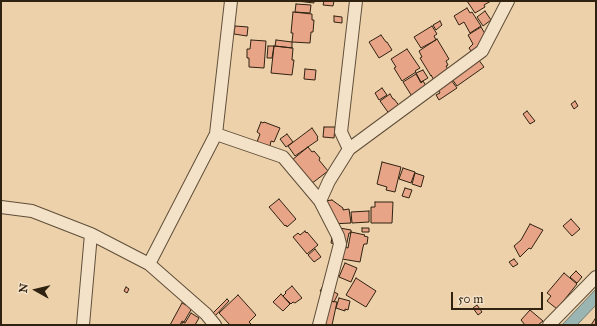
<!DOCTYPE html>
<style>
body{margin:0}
#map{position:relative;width:597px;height:326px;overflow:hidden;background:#edd1ab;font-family:"IM FELL Great Primer",serif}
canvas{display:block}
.frame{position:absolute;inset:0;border:2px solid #302211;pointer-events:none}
.north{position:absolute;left:16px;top:270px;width:40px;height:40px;-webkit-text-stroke:3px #f3e1c8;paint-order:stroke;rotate:278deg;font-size:11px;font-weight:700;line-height:16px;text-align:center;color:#302211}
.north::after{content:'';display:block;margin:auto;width:14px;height:18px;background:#302211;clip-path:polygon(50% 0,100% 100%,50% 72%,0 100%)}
.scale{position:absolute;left:451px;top:292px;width:92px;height:18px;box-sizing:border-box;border:2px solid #302211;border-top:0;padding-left:5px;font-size:12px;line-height:14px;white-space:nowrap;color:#302211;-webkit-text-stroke:3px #f3e1c8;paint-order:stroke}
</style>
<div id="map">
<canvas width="597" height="326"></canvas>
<div class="frame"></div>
<div class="north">N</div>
<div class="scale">50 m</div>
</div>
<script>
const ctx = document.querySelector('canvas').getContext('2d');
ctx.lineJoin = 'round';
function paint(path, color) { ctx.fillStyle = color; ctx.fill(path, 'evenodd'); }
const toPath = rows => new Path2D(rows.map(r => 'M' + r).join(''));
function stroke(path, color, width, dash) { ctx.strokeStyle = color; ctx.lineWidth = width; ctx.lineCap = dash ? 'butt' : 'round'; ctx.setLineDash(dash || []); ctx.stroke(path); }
const water = toPath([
 [596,289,596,305,577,325,562,325,596,289]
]);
paint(water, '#9bb5b2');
stroke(water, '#707a72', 1);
const building = toPath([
 [297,1,314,1,314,3,297,1],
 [324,1,334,1,333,6,323,5,324,1],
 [467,1,491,1,484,5,485,7,475,13,467,1],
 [296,4,311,5,310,13,295,12,296,4],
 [467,8,470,13,472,12,481,26,470,33,464,22,459,25,454,16,467,8],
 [485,11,491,20,483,26,477,17,485,11],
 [293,12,312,14,312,20,314,20,313,32,311,32,310,43,292,42,293,33,291,33,293,12],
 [334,16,342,17,342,23,334,22,334,16],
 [440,21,442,25,436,30,433,25,440,21],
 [235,26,248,27,247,36,234,34,235,26],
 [432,26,437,34,434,36,436,40,421,48,414,37,432,26],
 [481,27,487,37,473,54,469,48,473,44,468,35,481,27],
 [381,35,386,42,387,42,392,50,379,58,369,42,381,35],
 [437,39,449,59,446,61,448,65,446,66,450,73,435,82,431,75,431,76,420,58,422,57,419,51,437,39],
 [251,40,266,41,264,68,249,67,249,58,247,58,247,49,250,49,251,40],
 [276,40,292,42,292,48,275,46,276,40],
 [268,46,274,46,272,58,267,58,268,46],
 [274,46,293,48,292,60,294,60,292,75,271,73,274,46],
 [407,49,420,68,415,71,416,72,402,81,394,68,396,67,391,59,407,49],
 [478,59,484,67,457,86,452,79,478,59],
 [305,69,316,70,315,80,304,79,305,69],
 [423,70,428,78,421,82,416,73,423,70],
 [416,74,421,83,423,81,428,89,413,98,403,82,416,74],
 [451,80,457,88,439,100,436,95,440,93,438,89,451,80],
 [382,88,387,95,379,100,375,93,382,88],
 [390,94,393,99,394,99,401,108,390,115,380,101,390,94],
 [575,101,578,106,574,109,571,104,575,101],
 [527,111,535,121,530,124,523,114,527,111],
 [261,122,263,123,264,122,280,128,274,142,271,141,270,146,257,142,260,134,257,132,261,122],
 [324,127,335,127,334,138,323,137,324,127],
 [312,128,318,137,317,138,318,140,295,156,288,146,312,128],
 [287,134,293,142,286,147,280,139,287,134],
 [308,147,312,152,314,151,320,158,319,160,328,171,311,184,292,160,308,147],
 [382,162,401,167,395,192,386,190,387,187,377,184,382,162],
 [403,168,415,172,411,183,399,179,403,168],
 [415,173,424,176,421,187,412,184,415,173],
 [405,188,412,190,409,198,402,196,405,188],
 [279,199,296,219,287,227,286,225,285,226,269,207,279,199],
 [332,200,343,208,343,210,349,209,351,223,331,224,325,201,332,200],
 [375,202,393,202,392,223,371,223,371,207,375,207,375,202],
 [369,211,369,222,352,223,351,212,369,211],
 [571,219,580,229,572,236,563,226,571,219],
 [530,224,543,230,531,249,529,248,520,257,514,246,521,240,530,224],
 [334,227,351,230,351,233,349,233,346,247,331,243,334,227],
 [362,228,369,228,369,232,362,232,362,228],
 [305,231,306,233,307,232,318,245,307,254,293,237,298,233,300,235,305,231],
 [351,232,365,235,364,236,368,237,367,244,364,244,363,247,360,262,342,259,344,247,348,248,351,232],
 [315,249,321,257,314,262,308,255,315,249],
 [514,259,518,264,513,267,509,262,514,259],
 [345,263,357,268,351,282,339,277,345,263],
 [576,271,582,277,577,283,570,277,576,271],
 [564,273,577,284,557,309,547,301,551,296,547,293,564,273],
 [356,278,376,291,366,307,346,295,356,278],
 [292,286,302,298,295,303,293,302,291,304,283,296,286,293,285,292,292,286],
 [323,286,338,294,334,302,322,296,324,293,320,291,323,286],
 [126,287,129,289,127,293,124,291,126,287],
 [281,294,290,304,283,311,273,302,281,294],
 [238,295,256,315,249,322,252,325,230,325,219,313,238,295],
 [339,298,350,301,348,310,345,309,345,311,336,308,339,298],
 [227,299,229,301,215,316,212,314,227,299],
 [329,301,337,302,332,325,324,324,329,301],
 [182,303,192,308,184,322,182,321,180,325,170,325,182,303],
 [477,305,482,312,478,315,473,308,477,305],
 [530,310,543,321,538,325,525,325,521,320,530,310],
 [191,313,199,318,195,325,181,325,183,322,185,323,191,313],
 [595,319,596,319,596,325,591,325,595,319]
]);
paint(building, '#e7a487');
stroke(building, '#302211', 1);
const street = toPath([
 [216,134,283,157,320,201,338,236,340,244,319,325],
 [349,149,341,132,356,1],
 [320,201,329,181,349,149,482,51,508,1],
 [1,207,32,211,91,234,149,264,206,314,215,325],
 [149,264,216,134,231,1],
 [83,325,91,234],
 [549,325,596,277]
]);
stroke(street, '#5f4e38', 14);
stroke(street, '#f3e1c8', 12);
</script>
